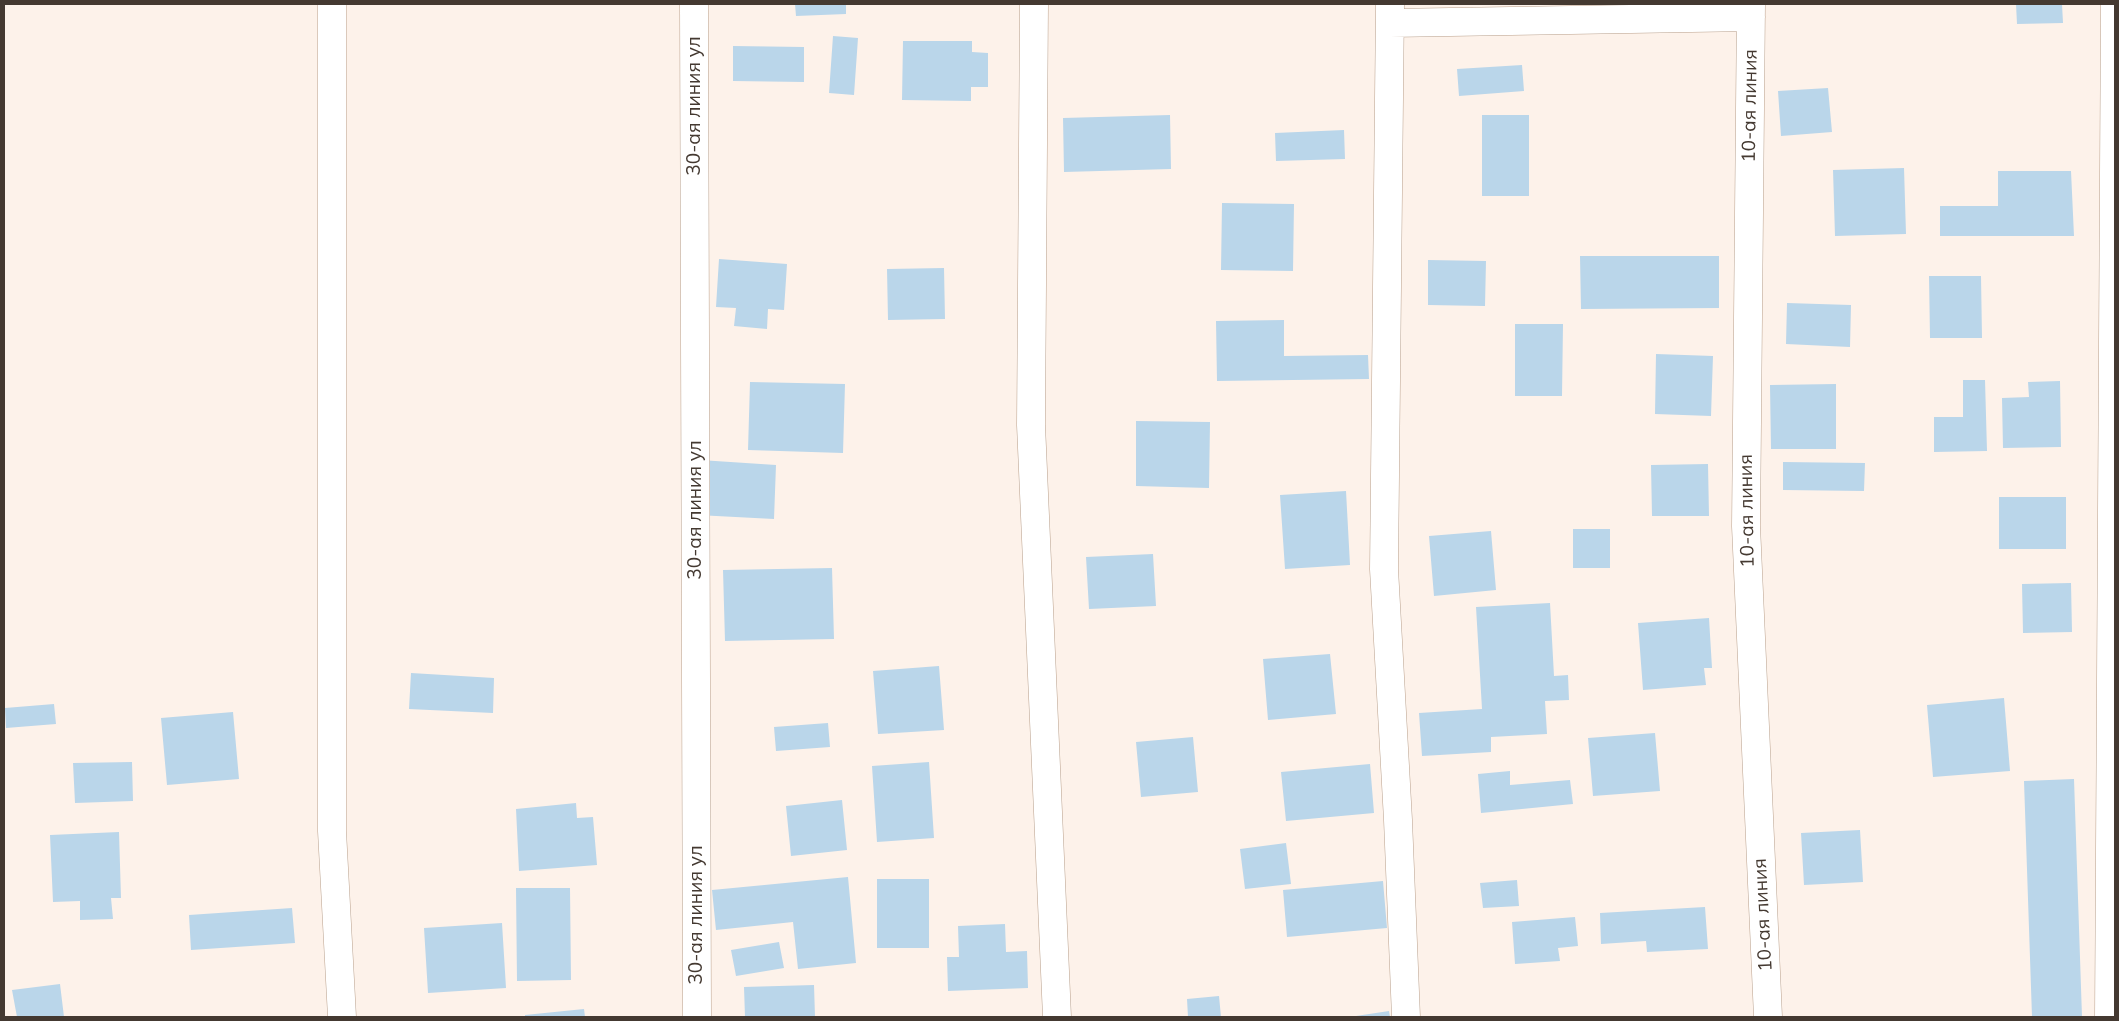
<!DOCTYPE html>
<meta charset="utf-8">
<style>
body{margin:0}
#map{position:relative;width:2119px;height:1021px;overflow:hidden;background:#fdf2ea;font-family:Mulish,sans-serif}
canvas{display:block}
.frame{position:absolute;inset:0;border:5px solid #443931;pointer-events:none}
</style>
<div id="map">
<canvas width="2119" height="1021"></canvas>
<div class="frame"></div>
</div>
<script>
const ctx = document.querySelector('canvas').getContext('2d');
ctx.lineJoin = 'round';
function paint(path, color) { ctx.fillStyle = color; ctx.fill(path, 'evenodd'); }
const toPath = rows => new Path2D(rows.map(r => 'M' + r).join(''));
function stroke(path, color, width, dash) { ctx.strokeStyle = color; ctx.lineWidth = width; ctx.lineCap = dash ? 'butt' : 'round'; ctx.setLineDash(dash || []); ctx.stroke(path); }
function write(font, color, halo, rows, align = 'center') {
  ctx.font = font + ' Mulish,sans-serif'; ctx.lineWidth = 5; ctx.setLineDash([]); ctx.textBaseline = 'middle'; ctx.strokeStyle = halo; ctx.fillStyle = color; for (const [text, x, y, turn = 0] of rows) {
    ctx.save(); ctx.translate(x, y); ctx.rotate((+turn || 0) * Math.PI / 180); ctx.textAlign = isNaN(turn) ? turn : align; if (halo) ctx.strokeText(text, 0, 0); ctx.fillText(text, 0, 0); ctx.restore();
  }
}
paint(toPath([
 [795,4,846,4,846,14,796,16],
 [2016,4,2062,4,2063,23,2017,24],
 [833,36,858,38,854,95,829,93],
 [903,41,972,41,972,52,988,53,988,87,971,87,971,101,902,100],
 [733,46,804,47,804,82,733,81],
 [1522,65,1524,91,1459,96,1457,69],
 [1828,88,1832,132,1781,136,1778,91],
 [1170,115,1171,169,1064,172,1063,118],
 [1482,115,1529,115,1529,196,1482,196],
 [1344,130,1345,159,1276,161,1275,133],
 [1904,168,1906,234,1835,236,1833,170],
 [1998,171,2071,171,2074,236,1940,236,1940,206,1998,206],
 [1222,203,1294,204,1293,271,1221,270],
 [1580,256,1719,256,1719,308,1581,309],
 [719,259,787,264,784,310,768,309,767,329,734,326,736,308,716,307],
 [1428,260,1486,261,1485,306,1428,305],
 [944,268,945,319,888,320,887,269],
 [1929,276,1981,276,1982,338,1930,338],
 [1787,303,1851,305,1850,347,1786,344],
 [1284,320,1284,356,1368,355,1369,379,1217,381,1216,321],
 [1515,324,1563,324,1562,396,1515,396],
 [1656,354,1713,356,1711,416,1655,414],
 [1963,380,1985,380,1987,451,1934,452,1934,417,1963,417],
 [2060,381,2061,447,2003,448,2002,398,2029,397,2028,382],
 [750,382,845,384,843,453,748,450],
 [1836,384,1836,449,1771,449,1770,385],
 [1136,421,1210,422,1209,488,1136,486],
 [700,460,776,465,774,519,697,515],
 [1783,462,1865,463,1864,491,1783,490],
 [1708,464,1709,516,1652,516,1651,465],
 [1346,491,1350,565,1285,569,1280,495],
 [1999,497,2066,497,2066,549,1999,549],
 [1573,529,1610,529,1610,568,1573,568],
 [1491,531,1496,590,1434,596,1429,536],
 [1153,554,1156,606,1089,609,1086,557],
 [832,568,834,639,725,641,723,570],
 [2071,583,2072,632,2023,633,2022,584],
 [1550,603,1554,676,1568,675,1569,700,1545,701,1547,734,1491,737,1491,752,1422,756,1419,713,1482,709,1476,607],
 [1709,618,1712,668,1704,668,1706,685,1643,690,1638,623],
 [1330,654,1336,714,1268,720,1263,659],
 [939,666,944,730,878,734,873,671],
 [411,673,494,678,493,713,409,709],
 [2004,698,2010,771,1933,777,1927,705],
 [54,704,56,724,6,728,5,708],
 [233,712,239,779,167,785,161,718],
 [828,723,830,747,776,751,774,727],
 [1655,733,1660,791,1593,796,1588,738],
 [1193,737,1198,792,1141,797,1136,742],
 [132,762,133,801,75,803,73,763],
 [929,762,934,838,877,842,872,766],
 [1370,764,1374,813,1286,821,1281,772],
 [1510,771,1510,785,1570,780,1573,804,1481,813,1478,774],
 [2074,779,2082,1017,2032,1017,2024,781],
 [842,800,847,850,791,856,786,806],
 [576,803,577,818,593,817,597,865,519,871,516,809],
 [1860,830,1863,882,1804,885,1801,833],
 [119,832,121,898,111,898,113,919,80,920,80,901,53,902,50,835],
 [1286,843,1291,884,1245,889,1240,849],
 [848,877,856,963,798,969,793,922,716,930,712,890],
 [877,879,929,879,929,948,877,948],
 [1517,880,1519,906,1483,908,1480,883],
 [1383,881,1387,928,1287,937,1283,890],
 [516,888,570,888,571,980,517,981],
 [1705,907,1708,949,1647,952,1646,941,1601,944,1600,913],
 [292,908,295,943,191,950,189,915],
 [1575,917,1578,946,1558,948,1560,961,1515,964,1512,922],
 [502,923,506,988,428,993,424,928],
 [1005,924,1006,952,1027,951,1028,988,948,991,947,957,959,957,958,926],
 [779,942,784,968,736,976,731,950],
 [60,984,64,1017,17,1017,12,990],
 [814,985,815,1017,745,1017,744,987],
 [1219,996,1221,1017,1188,1017,1187,999],
 [584,1009,585,1017,525,1017,525,1015],
 [1389,1011,1390,1017,1356,1017,1356,1016]
]), '#bad6ea');
const minor = toPath([
 [332,4,332,831,342,1017],
 [694,4,697,1017],
 [1034,4,1031,425,1057,1017],
 [1390,4,1384,569,1398,820,1406,1017],
 [1751,4,1746,526,1768,1017],
 [1390,23,1751,17],
 [2109,1017,2115,4]
]);
stroke(minor, '#b9a08c', 29);
stroke(minor, '#fff', 28);
write('19px', '#443931', '#fff', [
 ["30-ая линия ул",694,106,-90],
 ["10-ая линия",1750,106,-89],
 ["30-ая линия ул",695,510,-90],
 ["10-ая линия",1747,511,-91],
 ["30-ая линия ул",696,915,-90],
 ["10-ая линия",1763,915,-93]
]);
</script>
